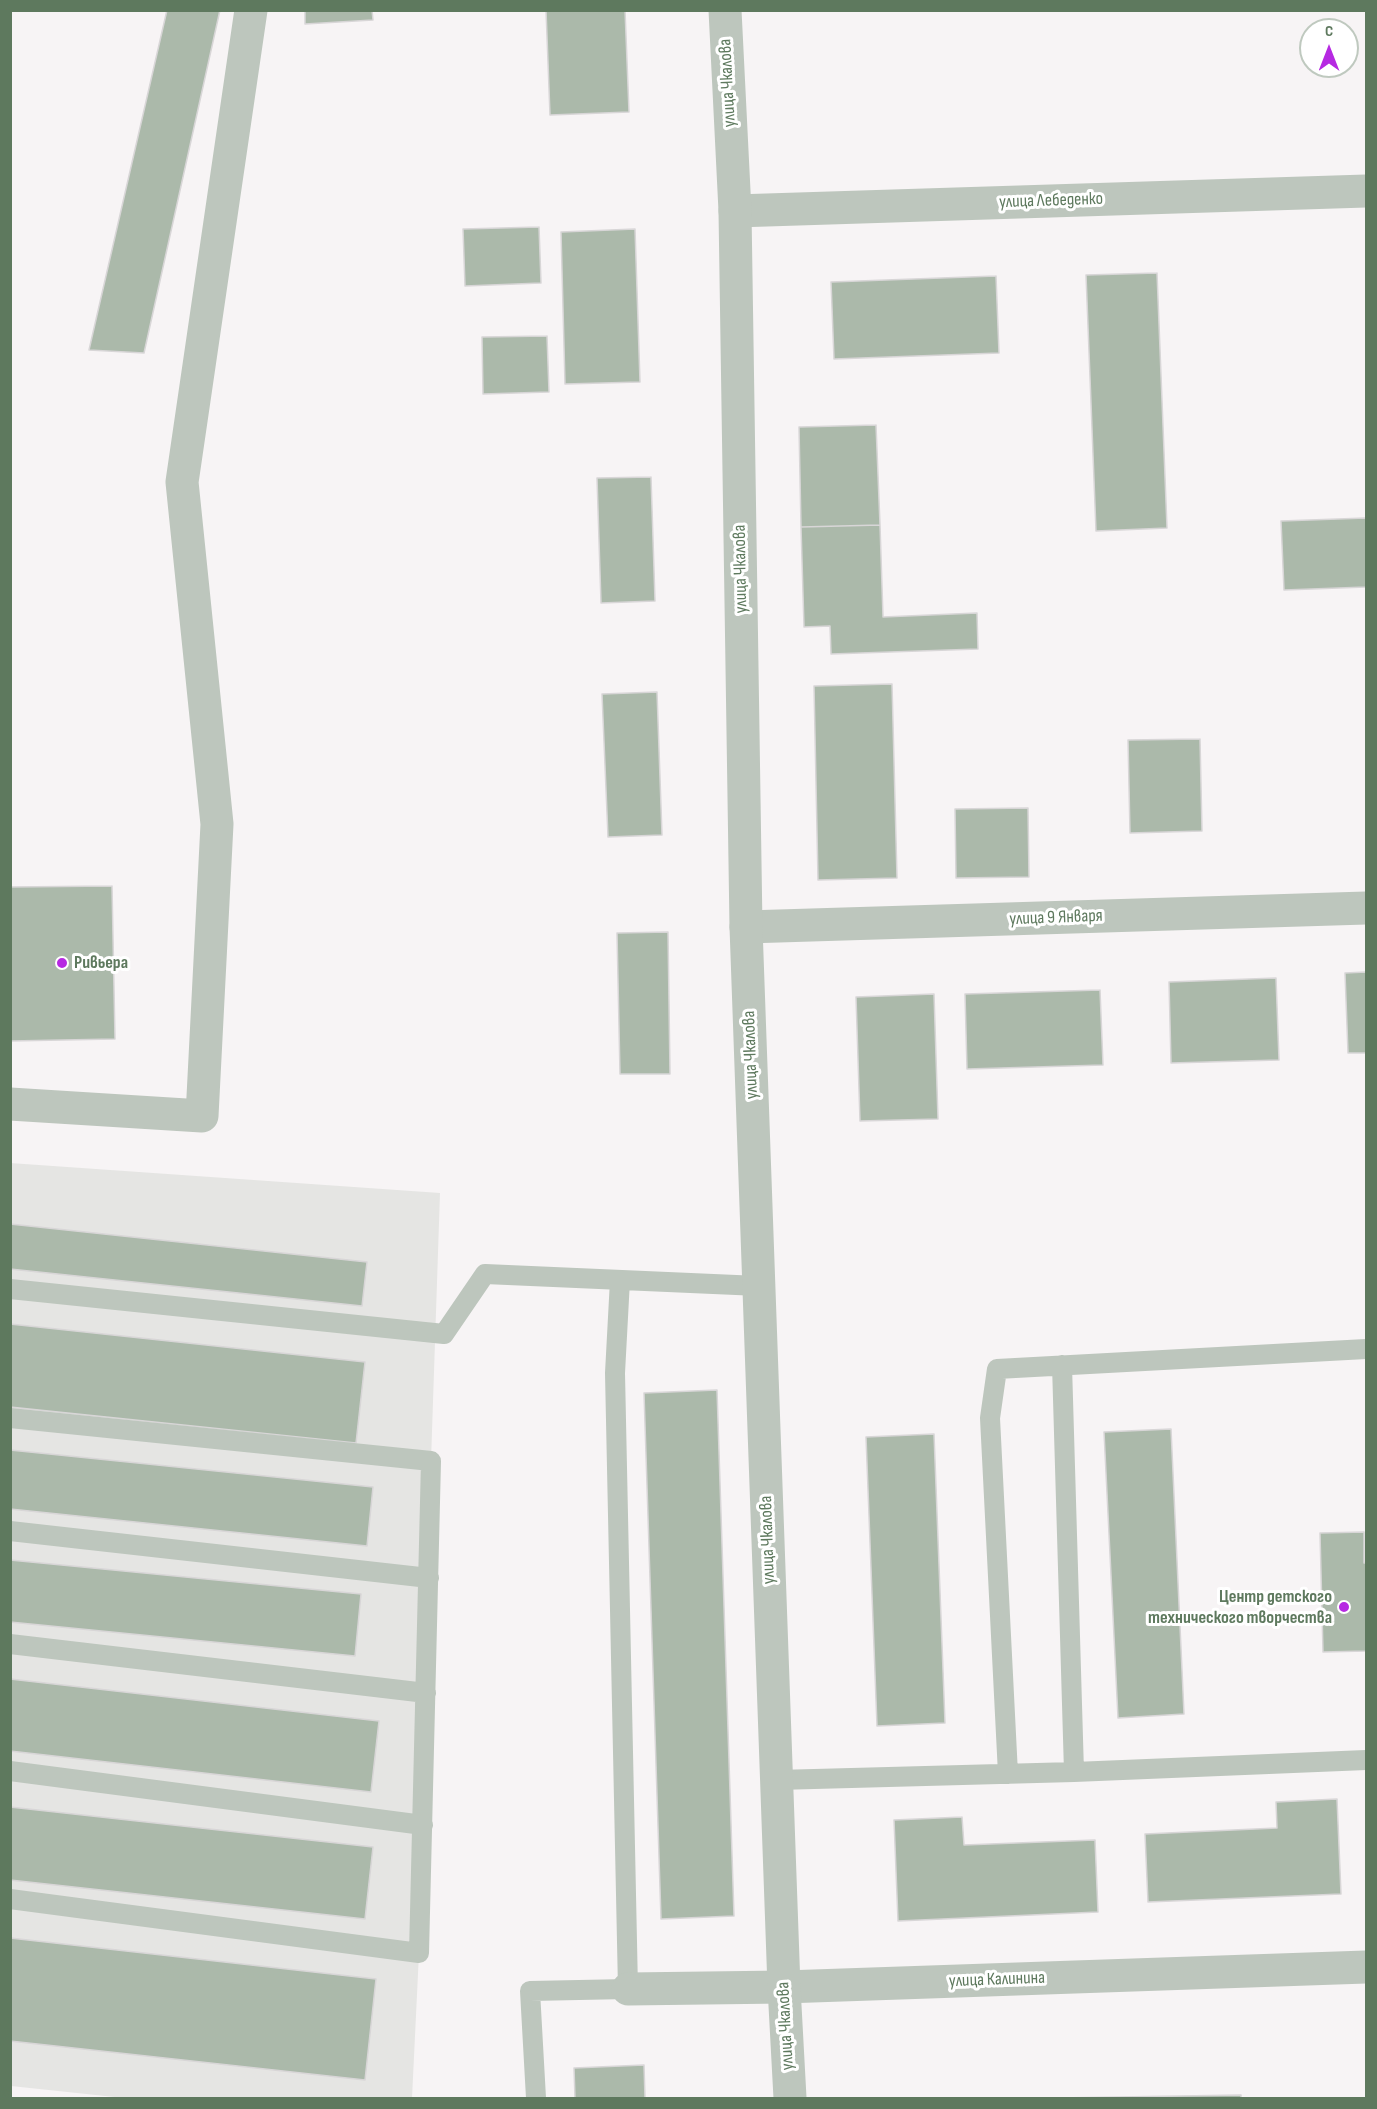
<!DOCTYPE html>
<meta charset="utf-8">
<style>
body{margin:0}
#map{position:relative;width:1377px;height:2109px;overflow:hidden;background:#f7f4f5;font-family:"Sofia Sans Condensed",sans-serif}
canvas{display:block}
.frame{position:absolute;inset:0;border:12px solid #5e795e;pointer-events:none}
.north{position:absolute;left:1299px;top:18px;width:60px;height:60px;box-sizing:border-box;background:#fff;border:2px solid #bfc9bf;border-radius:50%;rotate:0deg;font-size:16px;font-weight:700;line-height:24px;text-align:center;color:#5e795e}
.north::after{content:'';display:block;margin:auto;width:21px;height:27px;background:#b629e2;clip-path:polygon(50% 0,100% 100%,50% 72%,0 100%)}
</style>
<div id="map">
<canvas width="1377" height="2109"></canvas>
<div class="frame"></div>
<div class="north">С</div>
</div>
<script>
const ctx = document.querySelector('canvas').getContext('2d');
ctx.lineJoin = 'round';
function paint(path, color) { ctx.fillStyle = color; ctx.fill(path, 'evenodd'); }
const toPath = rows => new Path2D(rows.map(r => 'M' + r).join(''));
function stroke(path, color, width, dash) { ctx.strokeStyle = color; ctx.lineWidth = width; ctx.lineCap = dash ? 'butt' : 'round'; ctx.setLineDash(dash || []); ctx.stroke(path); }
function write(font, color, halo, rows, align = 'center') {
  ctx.font = font + ' "Sofia Sans Condensed",sans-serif'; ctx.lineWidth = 6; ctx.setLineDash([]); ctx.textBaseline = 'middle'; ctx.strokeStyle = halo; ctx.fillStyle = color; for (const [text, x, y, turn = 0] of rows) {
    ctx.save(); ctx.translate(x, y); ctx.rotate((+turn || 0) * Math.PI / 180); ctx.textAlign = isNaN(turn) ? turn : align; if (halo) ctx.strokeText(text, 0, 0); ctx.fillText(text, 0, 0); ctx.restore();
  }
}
paint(toPath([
 [10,1163,440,1193,431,1461,419,1953,412,2098,124,2098,11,2086]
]), '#e5e5e3');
const building = toPath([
 [167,10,220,10,144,353,89,350,167,10],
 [305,10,372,10,373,20,305,24,305,10],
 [546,10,625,10,629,112,550,115,546,10],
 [539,227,541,283,465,286,463,229,539,227],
 [635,229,640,382,565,384,561,232,635,229],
 [1157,273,1167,528,1096,531,1086,275,1157,273],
 [996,276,999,353,834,359,831,282,996,276],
 [547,336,549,392,483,394,482,337,547,336],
 [876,425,880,525,801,527,799,427,876,425],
 [651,477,655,601,601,603,597,478,651,477],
 [1366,518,1366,587,1284,590,1281,521,1366,518],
 [880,525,883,617,977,613,978,649,831,654,830,626,804,627,801,527,880,525],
 [892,684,897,878,818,880,814,686,892,684],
 [657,692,662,835,608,837,602,694,657,692],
 [1200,739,1202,831,1130,833,1128,740,1200,739],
 [1028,808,1029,877,956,878,955,809,1028,808],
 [112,886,115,1039,10,1041,10,887,112,886],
 [668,932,670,1074,620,1074,617,933,668,932],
 [1366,972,1366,1053,1348,1053,1345,973,1366,972],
 [1276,978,1279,1060,1171,1063,1169,982,1276,978],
 [1100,990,1103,1065,967,1069,965,994,1100,990],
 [934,994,938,1119,860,1121,856,997,934,994],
 [10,1224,367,1262,362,1306,10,1269,10,1224],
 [10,1324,365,1362,356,1443,10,1407,10,1324],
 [717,1390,734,1916,661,1919,644,1393,717,1390],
 [1171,1429,1184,1714,1118,1718,1104,1432,1171,1429],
 [934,1434,945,1723,877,1726,866,1437,934,1434],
 [10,1450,373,1487,367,1546,10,1509,10,1450],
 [1364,1532,1364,1563,1366,1563,1366,1651,1323,1652,1320,1533,1364,1532],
 [10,1560,361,1594,355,1656,10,1622,10,1560],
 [10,1679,379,1721,371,1792,10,1751,10,1679],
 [1337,1799,1341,1894,1148,1902,1145,1834,1277,1828,1276,1802,1337,1799],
 [10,1807,373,1847,365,1919,10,1880,10,1807],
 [962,1817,964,1845,1095,1840,1098,1912,898,1921,894,1820,962,1817],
 [10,1938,376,1979,365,2080,10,2041,10,1938],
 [644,2065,645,2098,575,2098,574,2068,644,2065],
 [1241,2095,1241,2098,1057,2098,1241,2095]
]);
paint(building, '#abb9aa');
stroke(building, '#d8d6d7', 1.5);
stroke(toPath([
 [10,1289,444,1334,485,1274,759,1286],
 [1062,1365,1074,1772],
 [10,1418,431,1461,419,1953,10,1899],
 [10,1531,429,1578],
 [10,1644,426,1693],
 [10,1771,423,1825],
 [1008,1774,990,1418,997,1369,1366,1349],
 [777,1780,1074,1772,1366,1760],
 [536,2098,530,1991,628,1989,615,1373,620,1280]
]), '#bdc6bd', 20);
stroke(toPath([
 [735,211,1366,191],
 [746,927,1366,908],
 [10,1104,202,1116,217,824,182,482,251,10],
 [628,1989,784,1987,1366,1967]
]), '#bdc6bd', 33);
stroke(toPath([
 [725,10,735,211,746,927,784,1987,790,2098]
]), '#bdc6bd', 33);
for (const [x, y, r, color] of [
 [62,963,6,"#b629e2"],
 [1344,1607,6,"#b629e2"]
]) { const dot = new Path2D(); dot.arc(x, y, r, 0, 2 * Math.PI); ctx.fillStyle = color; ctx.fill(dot); stroke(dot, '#fff', 2); }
write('18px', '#5e795e', '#fff', [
 ["улица Чкалова",728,83,-93],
 ["улица Лебеденко",1051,201,-2],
 ["улица Чкалова",741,569,-91],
 ["улица 9 Января",1056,918,-2],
 ["улица Чкалова",751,1055,-92],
 ["улица Чкалова",768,1540,-92],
 ["улица Калинина",997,1980,-2],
 ["улица Чкалова",786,2026,-93]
]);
write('bold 18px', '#5e795e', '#fff', [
 ["Ривьера",74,963],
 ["Центр детского",1332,1597,"right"],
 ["технического творчества",1332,1618,"right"]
], 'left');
</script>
